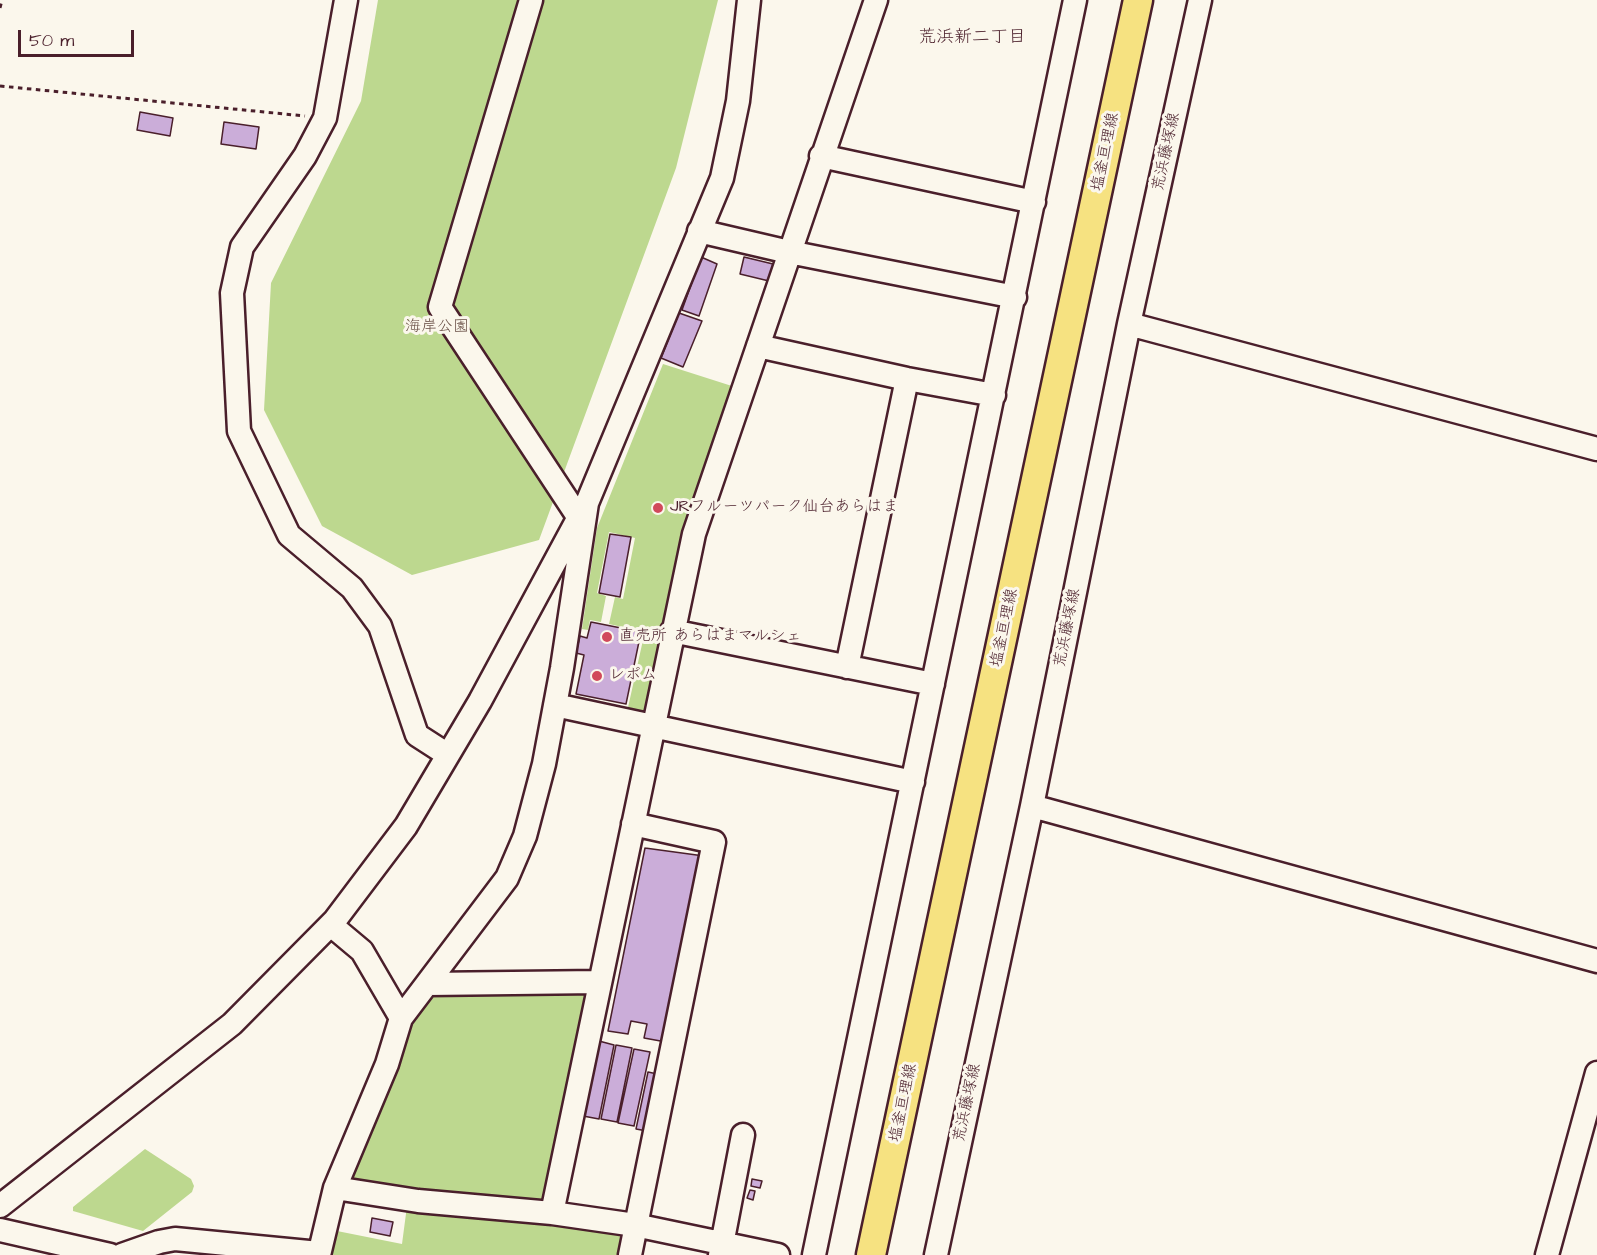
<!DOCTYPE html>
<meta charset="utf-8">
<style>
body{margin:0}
#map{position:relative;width:1597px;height:1255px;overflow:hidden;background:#fbf7ec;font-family:"Architects Daughter",sans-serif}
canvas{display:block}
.scale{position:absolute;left:18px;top:30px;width:116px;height:27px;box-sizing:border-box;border:3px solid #4a1f2b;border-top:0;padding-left:8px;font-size:18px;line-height:21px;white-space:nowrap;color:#4a1f2b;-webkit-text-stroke:4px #fbf7ec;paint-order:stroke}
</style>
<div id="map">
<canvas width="1597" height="1255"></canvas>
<div class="scale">50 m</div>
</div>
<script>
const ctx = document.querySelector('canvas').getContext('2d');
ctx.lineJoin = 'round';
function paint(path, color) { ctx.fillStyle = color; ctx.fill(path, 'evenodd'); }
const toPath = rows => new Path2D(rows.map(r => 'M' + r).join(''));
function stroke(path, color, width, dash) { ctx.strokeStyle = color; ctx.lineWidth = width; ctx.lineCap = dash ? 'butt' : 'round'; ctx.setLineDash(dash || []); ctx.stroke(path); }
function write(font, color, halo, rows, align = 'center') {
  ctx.font = font + ' "Architects Daughter","Klee One",sans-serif'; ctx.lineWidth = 6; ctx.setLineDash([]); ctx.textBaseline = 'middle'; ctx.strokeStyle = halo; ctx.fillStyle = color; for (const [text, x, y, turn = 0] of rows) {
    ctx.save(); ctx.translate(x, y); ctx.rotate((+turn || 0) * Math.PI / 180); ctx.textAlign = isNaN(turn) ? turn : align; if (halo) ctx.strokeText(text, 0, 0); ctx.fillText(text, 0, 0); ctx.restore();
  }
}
paint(toPath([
 [378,0,718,0,676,168,539,540,412,575,322,526,264,410,271,283,361,101],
 [663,364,735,387,665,632,650,628,649,633,609,624,615,597,623,599,635,538,609,532,597,593,606,596,601,622,590,620,588,630,582,629,597,528],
 [653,638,663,640,645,711,640,715,627,712,643,640,651,642],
 [588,986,595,995,543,1208,347,1181,404,1029,427,996,461,990],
 [145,1149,191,1179,194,1186,192,1192,143,1231,73,1211,73,1207],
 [407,1206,621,1231,628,1240,625,1255,332,1255,337,1231,402,1244]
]), '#bdd88f');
const building = toPath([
 [140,112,173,118,170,136,137,130,140,112],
 [224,122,259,127,256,149,221,144,224,122],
 [701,257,717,264,699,316,682,310,701,257],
 [744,257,773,264,769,281,740,274,744,257],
 [679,313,702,321,683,367,661,358,679,313],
 [610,534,631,537,620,597,599,593,610,534],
 [591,622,641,632,626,704,576,694,584,655,576,653,580,636,587,638,591,622],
 [645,848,704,856,666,1042,644,1038,647,1024,631,1021,628,1034,608,1031,645,848],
 [599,1041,614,1045,599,1119,583,1116,599,1041],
 [616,1045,632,1048,617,1122,601,1119,616,1045],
 [634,1049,650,1052,634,1126,618,1123,634,1049],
 [648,1072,662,1075,647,1131,636,1129,648,1072],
 [752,1179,762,1181,760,1188,751,1186,752,1179],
 [750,1190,755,1191,753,1200,747,1198,750,1190],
 [372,1218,393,1222,390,1236,370,1232,372,1218]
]);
paint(building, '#cbadd9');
stroke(building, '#4a1f2b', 1.5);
const minor = toPath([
 [346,0,325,118,305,156,242,247,232,293,239,431,289,535,352,588,380,626,417,735,448,755],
 [531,0,440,307,579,518],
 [821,156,1034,202],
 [699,231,789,252,1015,297],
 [1129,324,1597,449],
 [758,346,907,379,994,395],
 [672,631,933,684],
 [847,667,907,379],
 [555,705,913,782],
 [1032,806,1597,961],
 [331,925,362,951,401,1018],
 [427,984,599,982],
 [335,1188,418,1201,552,1213,635,1225,778,1255],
 [0,1206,232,1024,335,920,406,826,480,701,578,519],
 [552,1213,694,534,876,0],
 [0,1230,110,1255],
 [122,1255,159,1242,175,1239,319,1253],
 [319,1255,335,1188,387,1064,401,1018,507,878,525,836,544,764,562,668,587,503,722,178,738,101,749,0],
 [630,1255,714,842,633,824],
 [720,1255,743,1135],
 [814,1255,1075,0],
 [936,1255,1032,806,1129,324,1200,0],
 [1547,1255,1597,1073]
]);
const major = toPath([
 [871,1255,1138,0]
]);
stroke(minor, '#4a1f2b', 27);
stroke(major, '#4a1f2b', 33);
stroke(toPath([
 [0,8,2,0],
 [0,86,305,116]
]), '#4a1f2b', 3, [4.5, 4.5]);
stroke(minor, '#fbf7ec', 22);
stroke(major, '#f6e281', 28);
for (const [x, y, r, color] of [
 [658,508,6,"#d1495b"],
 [607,637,6,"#d1495b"],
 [597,676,6,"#d1495b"]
]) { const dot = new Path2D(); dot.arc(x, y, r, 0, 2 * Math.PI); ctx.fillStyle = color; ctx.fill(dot); stroke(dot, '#fbf7ec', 2); }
write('16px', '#4a1f2b', '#fbf7ec', [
 ["塩釜亘理線",1106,152,-78],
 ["荒浜藤塚線",1167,152,-78],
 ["塩釜亘理線",1005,628,-78],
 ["荒浜藤塚線",1068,628,-79],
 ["塩釜亘理線",904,1103,-78],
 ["荒浜藤塚線",968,1103,-78]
]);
write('16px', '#674d44', '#fbf7ec', [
 ["海岸公園",437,328]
]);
write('16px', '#4a1f2b', '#fbf7ec', [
 ["JRフルーツパーク仙台あらはま",670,508],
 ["直売所 あらはまマルシェ",619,637],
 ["レポム",609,676]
], 'left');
write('18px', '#4a1f2b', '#fbf7ec', [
 ["荒浜新二丁目",972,38]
]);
</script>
